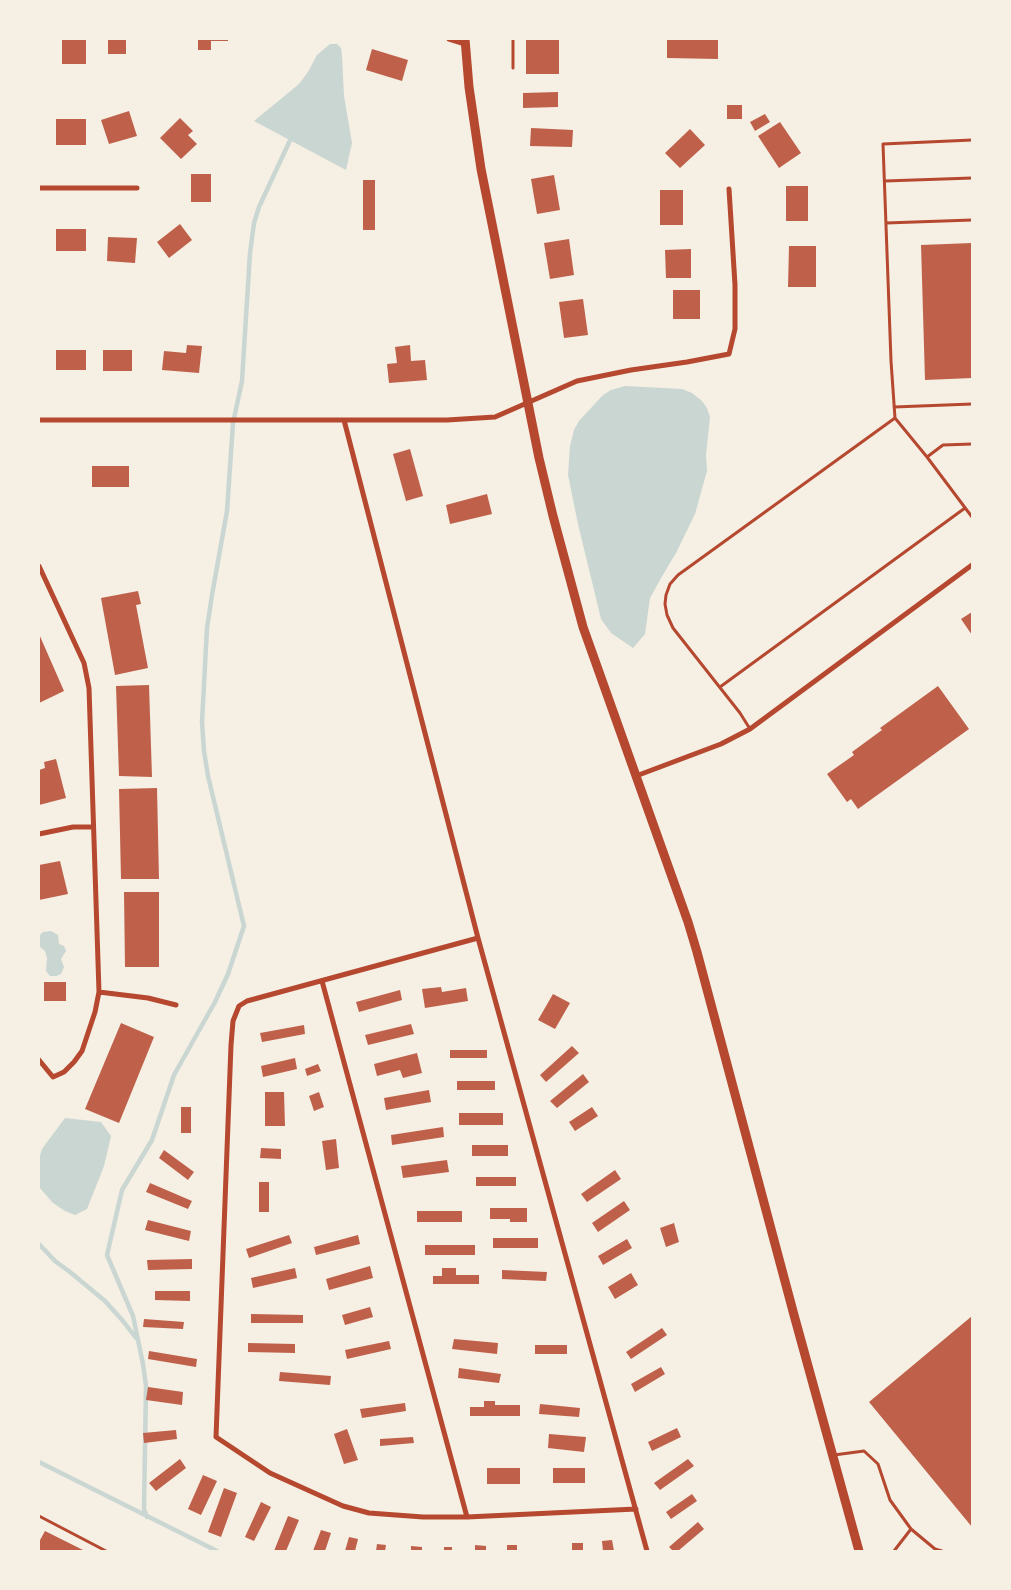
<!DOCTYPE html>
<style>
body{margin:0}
#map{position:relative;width:1011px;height:1590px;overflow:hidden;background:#f6efe4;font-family:"Sofia Sans Condensed",sans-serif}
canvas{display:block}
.frame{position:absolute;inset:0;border:40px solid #f6efe4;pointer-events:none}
</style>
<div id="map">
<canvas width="1011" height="1590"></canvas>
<div class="frame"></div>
</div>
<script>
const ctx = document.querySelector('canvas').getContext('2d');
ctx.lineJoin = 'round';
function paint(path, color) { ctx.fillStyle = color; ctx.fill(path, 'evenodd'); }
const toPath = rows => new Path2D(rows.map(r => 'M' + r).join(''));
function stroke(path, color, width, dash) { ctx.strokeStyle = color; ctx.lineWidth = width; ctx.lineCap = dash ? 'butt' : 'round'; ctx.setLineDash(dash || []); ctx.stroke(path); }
paint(toPath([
 [330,44,337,44,341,48,342,56,344,96,352,143,346,170,254,121,299,84,308,72,317,55],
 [625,386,682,389,692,393,702,401,707,408,710,417,706,455,707,471,695,514,676,553,664,573,650,598,645,634,633,648,611,633,601,619,578,524,568,475,570,446,574,430,579,421,603,395,611,390],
 [51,931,58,935,59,944,64,946,66,951,61,959,64,967,61,974,56,976,50,976,46,971,47,958,45,951,39,946,39,936,43,932],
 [65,1118,101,1122,111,1136,104,1166,87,1209,75,1215,65,1211,53,1203,39,1187,39,1159,42,1149]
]), '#c9d6d2');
stroke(toPath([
 [39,1244,55,1261,70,1272,105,1301,123,1321,136,1338],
 [39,1462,217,1551],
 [147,1517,144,1509,146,1386,143,1364,133,1316,107,1255,122,1190,152,1140,174,1075,215,1002,228,974,244,926,208,776,204,751,202,722,207,628,212,595,227,511,233,423,242,381,250,253,254,223,259,207,292,136]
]), '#c9d6d2', 4.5);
paint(toPath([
 [108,39,126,39,126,54,108,54],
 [198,39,228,39,228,41,211,41,211,50,198,50],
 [526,39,559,39,559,74,526,74],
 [667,39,718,39,718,59,667,58],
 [62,40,86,40,86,64,62,64],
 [372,49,408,60,402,81,366,70],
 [558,92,558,107,523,108,523,93],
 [727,105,742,105,742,119,727,119],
 [129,111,137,136,109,144,101,120],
 [765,114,770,122,755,131,750,122],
 [180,118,193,131,188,135,197,144,181,159,160,138],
 [56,119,86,119,86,145,56,145],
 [780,122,801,153,779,168,758,136],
 [531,128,573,130,572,147,530,146],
 [690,129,705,145,680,168,665,153],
 [191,174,211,174,211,202,191,202],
 [554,175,560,210,537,214,531,179],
 [363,180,375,180,375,230,363,230],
 [786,186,808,186,808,221,786,221],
 [660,190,683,190,683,225,660,225],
 [180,224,192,240,169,258,157,242],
 [56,229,86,229,86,251,56,251],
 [108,237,137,238,135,263,107,261],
 [569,239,574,275,550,279,544,243],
 [972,243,972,378,925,380,921,245],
 [789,246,816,246,816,287,788,287],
 [691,249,691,278,666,278,665,250],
 [673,290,700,290,700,319,673,319],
 [583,299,588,335,564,338,559,302],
 [187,345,202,346,199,373,162,370,164,351,186,353],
 [410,345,411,361,425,360,427,380,389,383,387,364,397,363,395,347],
 [56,350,86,350,86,370,56,370],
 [103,350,132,350,132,371,103,371],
 [410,449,423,496,406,501,393,454],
 [92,466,129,466,129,487,92,487],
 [487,494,492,514,450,524,446,505],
 [138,591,141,604,136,605,148,668,115,675,101,598],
 [972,612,972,635,961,619],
 [39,634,64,691,39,703],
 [149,685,152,777,119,776,116,686],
 [938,686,969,729,858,809,851,799,847,802,827,774,854,755,852,752,882,730,880,728],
 [56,759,66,798,39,805,39,770,45,768,44,762],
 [157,788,159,879,121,879,119,789],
 [60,861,68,894,39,900,39,865],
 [124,892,159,892,159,967,125,967],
 [44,982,66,982,66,1001,44,1001],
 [441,987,442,992,466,988,468,1001,425,1008,422,989],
 [400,990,402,1000,359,1012,356,1002],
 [553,994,570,1003,555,1029,538,1020],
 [121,1023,154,1037,119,1123,85,1109],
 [411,1024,414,1034,368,1045,365,1035],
 [304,1025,305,1034,262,1042,260,1033],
 [572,1046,579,1053,546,1082,540,1075],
 [450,1050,487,1050,487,1058,450,1058],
 [417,1053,422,1073,403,1078,400,1070,377,1076,374,1064],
 [295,1058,297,1069,263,1077,261,1066],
 [318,1064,321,1071,307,1076,305,1069],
 [583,1074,589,1082,557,1108,550,1101],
 [457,1081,495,1081,495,1090,457,1090],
 [429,1090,431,1102,386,1110,384,1098],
 [265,1092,284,1092,285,1126,265,1126],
 [319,1092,324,1107,314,1111,309,1096],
 [181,1107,191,1107,191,1133,181,1133],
 [592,1107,598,1116,575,1131,569,1122],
 [459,1113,503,1113,503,1125,459,1125],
 [443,1127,444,1137,392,1145,391,1135],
 [336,1139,339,1168,326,1170,322,1141],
 [472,1145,508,1145,508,1156,472,1156],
 [261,1148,281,1149,281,1159,260,1158],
 [164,1150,194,1172,188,1180,159,1158],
 [447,1160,449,1172,403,1178,401,1166],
 [615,1170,621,1179,587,1202,581,1194],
 [476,1177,516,1177,516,1186,476,1186],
 [259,1182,269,1182,269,1212,259,1212],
 [150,1183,192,1201,188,1209,146,1192],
 [624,1201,630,1210,598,1232,592,1223],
 [490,1208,527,1208,527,1222,510,1222,510,1219,490,1219],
 [417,1211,462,1211,462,1222,417,1222],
 [148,1220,191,1231,189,1241,145,1230],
 [674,1223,679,1242,666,1247,660,1228],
 [289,1235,292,1243,249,1258,246,1249],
 [358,1235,360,1244,316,1255,314,1247],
 [493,1238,538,1238,538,1248,493,1248],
 [627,1239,632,1248,603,1265,598,1256],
 [425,1245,475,1245,475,1255,425,1255],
 [192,1259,192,1269,148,1270,147,1260],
 [370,1266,373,1278,329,1290,326,1279],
 [295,1268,297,1278,253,1288,251,1278],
 [442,1268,456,1268,456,1275,479,1275,479,1284,433,1284,433,1276,442,1276],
 [502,1270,547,1272,546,1281,502,1279],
 [631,1273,638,1285,615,1299,608,1287],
 [155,1291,190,1291,190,1301,155,1300],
 [370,1307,373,1317,345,1325,342,1315],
 [251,1314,303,1315,303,1323,251,1323],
 [972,1316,972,1527,869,1402],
 [144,1319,184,1322,183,1329,143,1327],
 [662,1328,667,1335,631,1359,626,1352],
 [454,1339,498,1343,497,1354,452,1349],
 [389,1341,391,1349,347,1359,345,1350],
 [248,1343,295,1344,295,1353,248,1352],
 [535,1345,567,1345,567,1354,535,1354],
 [149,1351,197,1359,196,1367,148,1359],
 [661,1367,665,1374,635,1392,631,1384],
 [459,1368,501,1374,499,1383,458,1378],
 [280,1372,331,1376,330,1385,279,1381],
 [148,1387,183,1392,182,1405,146,1400],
 [484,1401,495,1401,495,1405,520,1405,520,1416,470,1416,470,1407,484,1407],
 [405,1403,406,1411,362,1418,360,1409],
 [540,1404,580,1408,579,1417,539,1414],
 [677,1428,681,1437,652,1451,648,1442],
 [347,1429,358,1460,344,1464,334,1434],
 [176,1430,177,1439,144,1443,143,1433],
 [549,1434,586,1437,584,1452,548,1448],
 [413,1437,414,1443,380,1446,380,1439],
 [180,1459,186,1468,156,1491,149,1483],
 [688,1459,694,1466,660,1490,654,1483],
 [487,1468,520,1468,520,1484,487,1484],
 [553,1468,585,1468,585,1483,553,1483],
 [203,1475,217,1481,201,1515,188,1509],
 [224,1488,237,1493,221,1537,208,1532],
 [692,1494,697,1501,671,1519,666,1512],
 [261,1502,271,1507,254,1541,245,1537],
 [288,1516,299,1520,286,1551,274,1551],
 [698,1522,704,1529,678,1551,673,1551,669,1547],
 [321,1530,331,1533,325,1551,313,1551],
 [45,1531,85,1551,39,1551,39,1542],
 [349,1537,358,1539,355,1551,345,1551],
 [612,1540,614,1551,603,1551,602,1541],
 [572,1543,583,1543,583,1551,572,1551],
 [377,1544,386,1545,385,1551,376,1551],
 [475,1545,486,1546,486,1551,475,1551],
 [507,1545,517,1545,517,1551,507,1551],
 [411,1546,422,1547,422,1551,411,1551],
 [444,1547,452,1547,452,1551,444,1551]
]), '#bf614a');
stroke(toPath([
 [513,68,513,39],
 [885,181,972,178],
 [886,223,972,220],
 [894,407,972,404],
 [895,418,891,361,883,144,972,140],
 [927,457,943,445,972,444],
 [720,687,965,508],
 [750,729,740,713,673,628,667,615,665,604,666,595,670,584,678,575,895,418,927,457,972,517],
 [834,1455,864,1451,878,1464,890,1500,911,1529,935,1549,942,1551],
 [39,1516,106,1551],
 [894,1551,911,1529]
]), '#b5482f', 3);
stroke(toPath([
 [449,39,465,44],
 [39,188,137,188],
 [39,420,447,420,495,417,577,381,631,370,687,362,729,354,735,329,735,285,729,189],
 [344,420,478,938,647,1551],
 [39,566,84,663,89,688,99,992,95,1012,82,1051,74,1062,64,1072,53,1077,39,1060],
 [636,776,721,744,750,729,972,565],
 [39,834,73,827,93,827],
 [478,938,247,1001,239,1006,233,1021,231,1045,216,1437,270,1473,343,1506,369,1513,423,1517,467,1517,636,1509],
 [322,981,467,1517],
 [99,992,148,998,176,1005]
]), '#b5482f', 5);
stroke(toPath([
 [465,39,469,87,481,169,539,458,553,516,583,627,688,922,697,952,794,1315,859,1551]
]), '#b5482f', 9);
</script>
